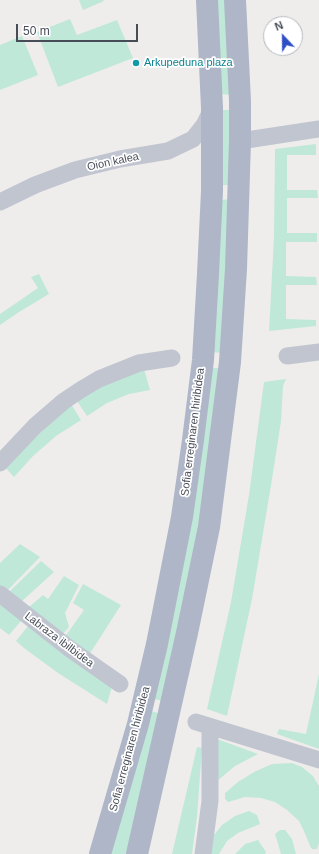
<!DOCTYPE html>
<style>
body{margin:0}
#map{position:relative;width:319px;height:854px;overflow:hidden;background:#efedec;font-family:Helvetica,sans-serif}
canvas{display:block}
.north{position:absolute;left:263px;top:16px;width:40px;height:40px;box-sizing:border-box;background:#fff;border:1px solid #b5b7bc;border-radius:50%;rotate:338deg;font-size:11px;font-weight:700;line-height:16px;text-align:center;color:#474c57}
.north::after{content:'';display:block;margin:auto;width:14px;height:18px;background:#2e4ec6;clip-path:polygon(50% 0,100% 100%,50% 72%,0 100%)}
.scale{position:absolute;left:16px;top:24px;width:122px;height:18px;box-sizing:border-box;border:2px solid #474c57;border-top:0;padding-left:5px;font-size:12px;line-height:14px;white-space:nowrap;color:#474c57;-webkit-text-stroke:3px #fff;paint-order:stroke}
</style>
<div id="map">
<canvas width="319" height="854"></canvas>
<div class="north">N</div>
<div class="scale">50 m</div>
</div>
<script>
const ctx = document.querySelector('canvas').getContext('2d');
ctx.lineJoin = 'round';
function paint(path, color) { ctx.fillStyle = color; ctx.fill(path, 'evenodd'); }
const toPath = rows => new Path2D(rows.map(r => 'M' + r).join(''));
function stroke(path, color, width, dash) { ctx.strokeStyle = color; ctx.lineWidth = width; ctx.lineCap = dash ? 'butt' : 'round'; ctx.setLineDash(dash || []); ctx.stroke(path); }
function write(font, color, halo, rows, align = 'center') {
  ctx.font = font + ' Helvetica,sans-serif'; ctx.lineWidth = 3.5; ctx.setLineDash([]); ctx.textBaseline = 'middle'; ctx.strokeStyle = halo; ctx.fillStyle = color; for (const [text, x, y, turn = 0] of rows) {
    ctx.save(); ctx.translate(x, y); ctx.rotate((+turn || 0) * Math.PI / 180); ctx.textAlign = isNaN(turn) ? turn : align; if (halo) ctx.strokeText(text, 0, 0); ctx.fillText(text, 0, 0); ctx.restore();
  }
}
paint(toPath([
 [79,0,103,0,104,1,83,10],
 [215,0,227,0,231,95,221,94],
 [70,19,77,35,117,20,133,58,58,87,37,32],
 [22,36,38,75,0,90,0,45],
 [220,110,232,110,231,185,220,185],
 [316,144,316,155,287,155,287,190,317,190,318,198,287,198,287,233,317,233,317,242,286,242,286,276,316,277,317,285,286,285,286,319,316,320,316,326,269,331,274,237,275,149],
 [232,199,223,353,211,352,219,200],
 [39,274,49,294,19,312,0,325,0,314,38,288,31,277],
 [210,368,220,368,210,470,164,701,153,699],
 [144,369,150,390,129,394,107,403,87,416,77,401,102,386],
 [286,379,283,386,281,421,272,479,252,599,227,716,207,709,231,602,249,495,264,382],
 [71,404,81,420,56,436,33,456,14,477,4,466],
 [20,544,40,557,6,592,0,586,0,563],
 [41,561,54,572,21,602,10,591],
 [64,576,79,585,65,613,69,627,63,634,29,607,43,595,48,599],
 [83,584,121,605,89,655,64,638,84,610,73,603],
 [0,601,22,620,9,635,0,628],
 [28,626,113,683,107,704,58,673,24,648,16,641],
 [319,674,319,749,277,734,279,729,306,734],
 [151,711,161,714,128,854,109,854],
 [217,739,258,754,235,766,216,782],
 [197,747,202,748,197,817,192,854,172,854],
 [292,763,302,767,313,776,319,786,319,843,317,849,312,849,310,846,304,831,299,821,287,810,275,802,261,798,245,797,228,802,225,799,225,793,238,782,254,772,272,764],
 [249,811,257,815,260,824,238,833,227,841,219,854,208,854,210,840,222,825,235,816],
 [280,830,285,830,292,839,296,854,281,854,275,834],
 [258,840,266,852,265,854,235,854,245,844]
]), '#bfe8d8');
stroke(toPath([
 [240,141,319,129],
 [0,202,35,185,75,170,120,159,168,151,193,139,204,125,212,109],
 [287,356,319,352],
 [0,463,35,426,64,401,82,389,99,379,139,363,172,358],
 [0,594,70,649,120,684],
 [196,722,319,760],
 [203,854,210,801,210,727]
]), '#c1c5d0', 17);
stroke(toPath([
 [100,854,138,724,157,644,182,517,193,440,203,360,208,274,212,191,212,108,207,0],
 [137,854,187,633,209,527,230,362,236,269,240,141,240,101,235,0]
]), '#afb6c8', 22);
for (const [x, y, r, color] of [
 [136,63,4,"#0f9aa8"]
]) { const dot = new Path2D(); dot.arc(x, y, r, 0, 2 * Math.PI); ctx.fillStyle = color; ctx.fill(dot); stroke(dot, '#fff', 1.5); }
write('11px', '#0d838f', '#fff', [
 ["Arkupeduna plaza",144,63]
], 'left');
write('11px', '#474c57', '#fff', [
 ["Oion kalea",113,162,-12],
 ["Sofia erreginaren hiribidea",193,432,-83],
 ["Labraza ibilbidea",59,640,37],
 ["Sofia erreginaren hiribidea",130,749,-75]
]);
</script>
